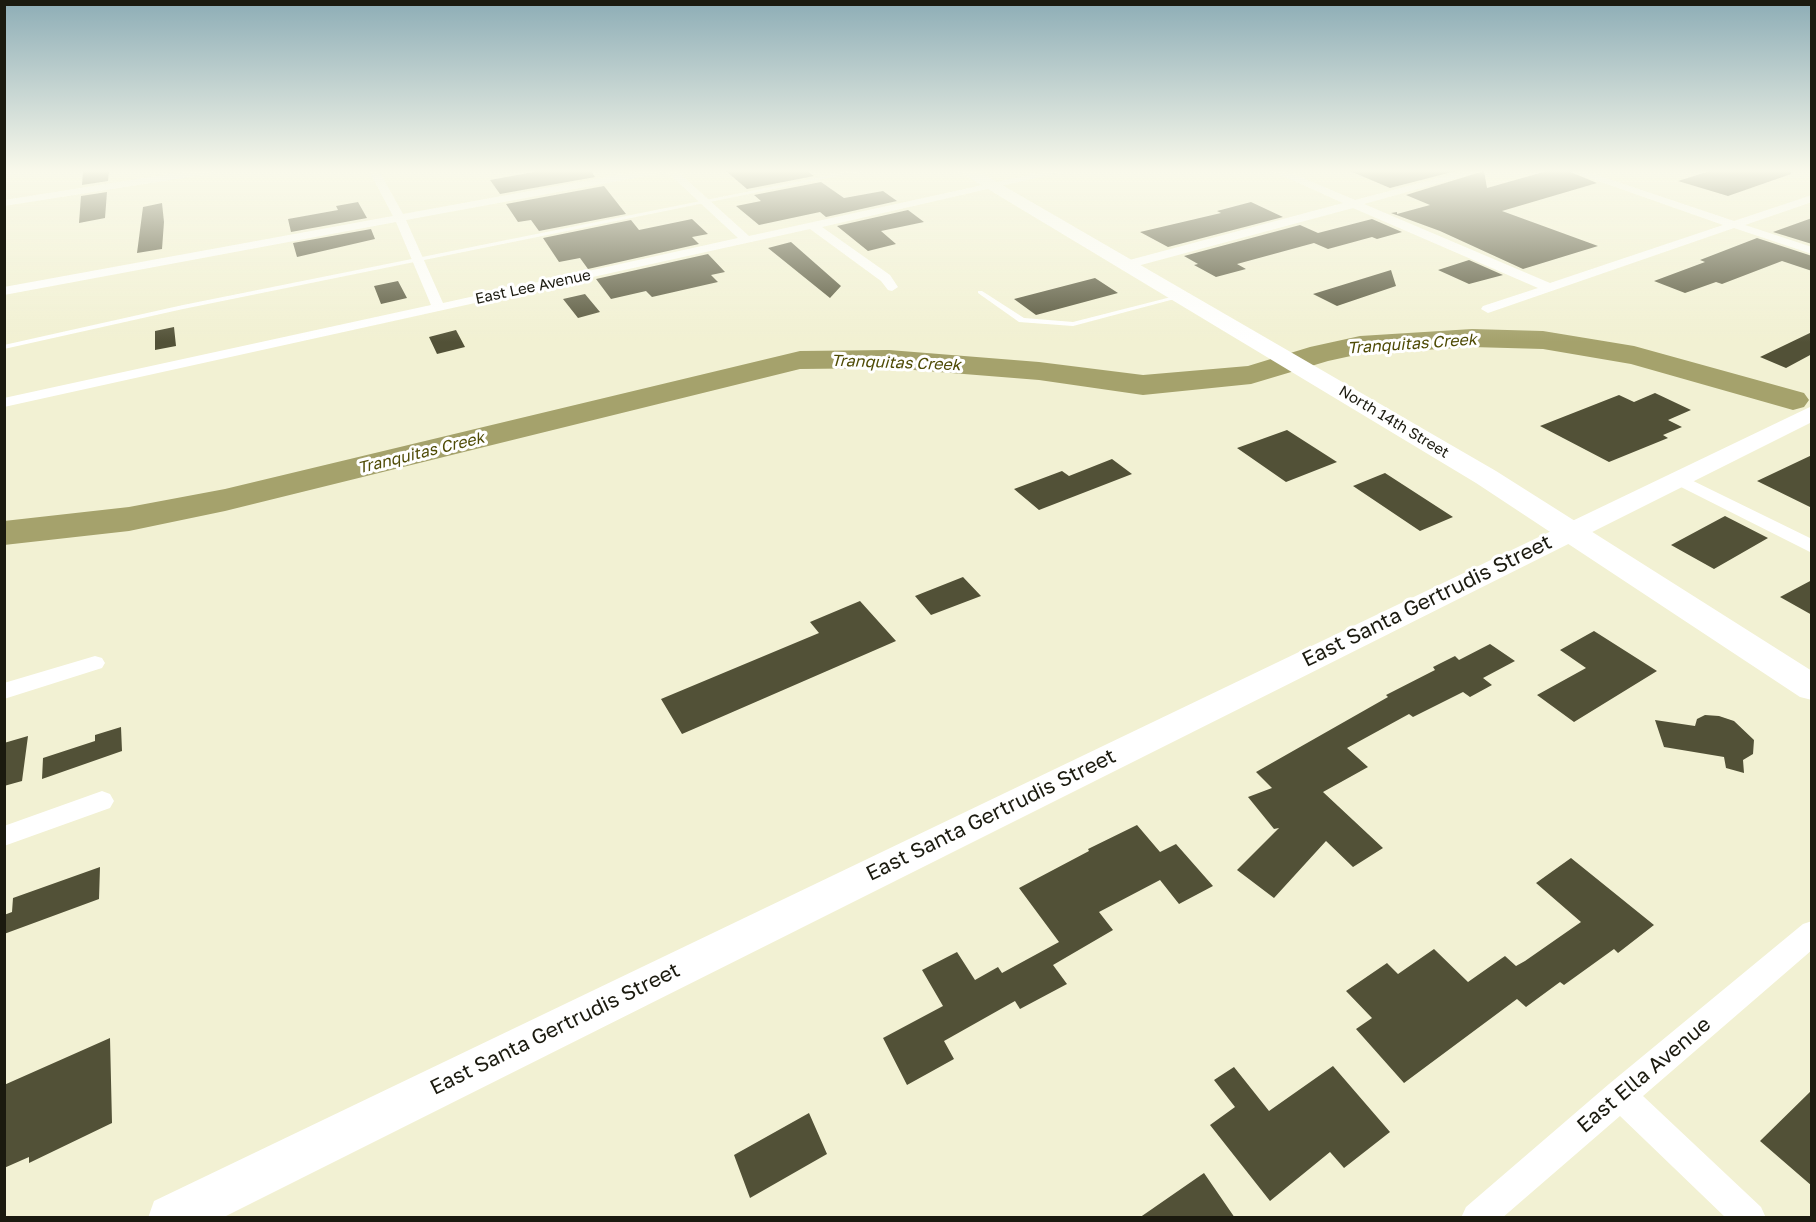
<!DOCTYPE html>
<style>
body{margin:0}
#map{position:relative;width:1816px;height:1222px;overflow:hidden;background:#f2f1d3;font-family:"Golos Text",sans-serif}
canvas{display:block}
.frame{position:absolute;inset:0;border:6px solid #1b1a0f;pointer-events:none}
</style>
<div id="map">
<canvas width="1816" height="1222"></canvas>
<div class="frame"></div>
</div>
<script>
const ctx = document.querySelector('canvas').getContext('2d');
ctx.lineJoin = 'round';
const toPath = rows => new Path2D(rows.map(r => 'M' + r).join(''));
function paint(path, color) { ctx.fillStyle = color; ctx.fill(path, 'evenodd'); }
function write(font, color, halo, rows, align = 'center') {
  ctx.font = font + ' "Golos Text",sans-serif'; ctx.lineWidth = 6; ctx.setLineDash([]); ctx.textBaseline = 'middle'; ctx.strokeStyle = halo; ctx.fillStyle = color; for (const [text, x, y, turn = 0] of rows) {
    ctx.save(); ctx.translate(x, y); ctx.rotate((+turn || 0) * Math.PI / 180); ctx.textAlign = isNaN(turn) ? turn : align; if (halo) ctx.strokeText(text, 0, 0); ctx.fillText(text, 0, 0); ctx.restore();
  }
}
paint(toPath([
 [1472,329,1543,331,1634,346,1804,393,1809,400,1804,407,1793,410,1631,364,1543,349,1472,347,1360,354,1328,361,1251,384,1143,395,1039,380,889,368,800,369,225,511,129,531,4,545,4,521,129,507,225,489,800,351,889,350,1039,362,1143,375,1248,366,1310,347,1360,336,1472,329]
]), '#a5a26c');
paint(toPath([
 [83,171,109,171,108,181,82,185],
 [539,171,591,171,595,177,500,194,490,180],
 [726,171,807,171,814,176,747,189],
 [1350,171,1456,171,1390,188],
 [1484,171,1487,188,1547,171,1568,171,1597,183,1502,211,1598,246,1523,269,1440,231,1391,213,1397,212,1397,214,1430,205,1406,195],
 [1710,171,1791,171,1791,174,1728,196,1678,181],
 [821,182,844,198,883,191,897,201,826,217,820,212,759,225,736,206,761,201,754,195],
 [604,186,626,214,539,231,531,220,518,222,506,204],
 [107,192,105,218,79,223,81,196],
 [358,202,367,218,291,232,288,219,338,210,336,206],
 [1251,202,1283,217,1168,247,1140,232,1221,213,1217,211],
 [162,203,164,222,162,249,137,253,143,207],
 [908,210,924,222,881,231,896,244,868,251,837,226],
 [1812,218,1812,244,1773,232],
 [692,219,708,234,692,237,699,244,588,269,580,258,559,262,543,238,631,220,639,230],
 [1372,219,1402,232,1377,239,1372,237,1328,249,1314,243,1237,264,1246,269,1216,277,1194,265,1198,264,1184,256,1300,225,1318,233],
 [371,229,375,239,297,257,293,243],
 [1757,238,1812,256,1812,271,1782,261,1722,284,1716,282,1685,293,1654,281,1705,262,1700,260],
 [791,242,841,286,830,298,768,248],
 [708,254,725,272,711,275,718,282,652,297,646,291,611,299,596,279],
 [1469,260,1503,275,1469,284,1438,270],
 [1391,270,1396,286,1337,306,1313,294],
 [1095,278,1118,293,1036,315,1014,299],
 [398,281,407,298,381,304,374,286],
 [585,294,600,312,578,318,563,299],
 [174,327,176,346,155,350,155,331],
 [456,330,465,347,437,354,429,337],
 [1812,332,1812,354,1786,368,1760,357],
 [1655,393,1691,410,1668,420,1682,427,1663,435,1668,438,1609,462,1540,426,1619,395,1634,402],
 [1287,430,1337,462,1286,482,1237,448],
 [1812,455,1812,508,1757,481],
 [1112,459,1132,474,1039,510,1014,489,1062,471,1069,476],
 [1385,473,1453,517,1420,531,1353,486],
 [1725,516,1768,538,1714,569,1671,545],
 [963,577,981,596,931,615,915,596],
 [1812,580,1812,615,1780,597],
 [860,601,896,641,682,734,661,699,819,633,810,622],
 [1594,631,1657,671,1574,722,1537,695,1586,668,1560,650],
 [1490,644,1515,661,1483,678,1492,685,1470,697,1463,692,1413,717,1409,714,1347,748,1368,767,1323,792,1383,848,1353,867,1326,841,1274,898,1237,870,1279,828,1274,829,1248,797,1272,788,1256,772,1388,697,1386,695,1435,670,1433,667,1455,656,1459,660],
 [1705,715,1719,716,1734,721,1754,740,1753,754,1743,760,1744,773,1726,768,1724,757,1664,747,1655,720,1695,726,1697,719],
 [121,727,122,751,42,779,43,758,95,741,95,735],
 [28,736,22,781,4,786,4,743],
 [1137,825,1160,852,1176,844,1213,886,1179,904,1160,880,1099,912,1113,930,1053,965,1067,984,1020,1009,1015,1001,944,1041,954,1059,907,1085,883,1038,943,1006,922,970,957,952,975,980,998,967,1002,973,1059,942,1019,888,1089,851,1088,849],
 [1571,858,1654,925,1618,953,1614,949,1564,985,1560,982,1526,1007,1517,999,1404,1083,1356,1029,1372,1018,1346,991,1387,963,1398,974,1434,949,1468,982,1505,956,1516,966,1525,961,1581,922,1536,883],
 [100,867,99,899,4,934,4,915,12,912,13,898],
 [110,1038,112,1123,29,1163,29,1157,4,1168,4,1085],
 [1333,1066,1390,1132,1344,1168,1330,1152,1270,1201,1210,1125,1235,1107,1214,1080,1234,1067,1269,1111],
 [1812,1090,1812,1186,1760,1141],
 [809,1113,827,1154,750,1198,734,1155],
 [1204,1173,1235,1218,1139,1218]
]), '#525137');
paint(toPath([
 [850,171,862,171,183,309,4,349,4,345,183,305,850,171],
 [978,291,982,291,1024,318,1073,322,1179,295,1182,297,1073,326,1019,322,978,293,978,291]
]), '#fff');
paint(toPath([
 [188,171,213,171,208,174,4,206,4,200,188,171],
 [369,171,379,171,403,214,639,171,661,171,656,174,406,220,443,303,738,238,666,171,677,171,749,236,1047,171,1066,171,822,227,890,275,898,287,892,291,888,290,881,281,810,229,4,407,4,398,431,305,396,222,4,295,4,287,393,216,369,171],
 [1272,171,1286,171,1355,200,1465,171,1482,171,1364,204,1550,283,1723,225,1570,171,1585,171,1734,221,1812,195,1812,202,1745,225,1812,247,1812,254,1734,228,1488,313,1481,309,1483,306,1538,288,1353,208,1126,269,1120,265,1122,262,1343,203,1272,171],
 [1677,473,1812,539,1812,553,1671,482,1669,478,1671,474,1677,473],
 [95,656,102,658,105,663,102,668,4,699,4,683,95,656],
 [102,791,110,794,114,801,110,808,4,846,4,826,102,791],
 [1812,921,1812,950,1643,1096,1761,1207,1766,1218,1726,1218,1620,1116,1502,1218,1461,1218,1466,1207,1609,1084,1803,924,1812,921]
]), '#fff');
paint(toPath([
 [1812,406,1812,422,222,1218,148,1218,154,1201,1812,406]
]), '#fff');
paint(toPath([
 [958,171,978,171,1496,471,1812,671,1812,700,1800,697,1476,483,958,171]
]), '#fff');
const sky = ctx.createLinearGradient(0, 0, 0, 342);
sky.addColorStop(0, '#8dadb6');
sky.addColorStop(0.5, '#f9f9eb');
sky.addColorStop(1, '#f9f9eb00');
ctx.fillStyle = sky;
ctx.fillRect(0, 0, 1816, 342);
write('15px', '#1b1a0f', '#fff', [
 ["East Lee Avenue",533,287,-12],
 ["North 14th Street",1394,422,31]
]);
write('italic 16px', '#4f4b06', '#fff', [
 ["Tranquitas Creek",1412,344,-4],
 ["Tranquitas Creek",896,363,2],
 ["Tranquitas Creek",421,453,-14]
]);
write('21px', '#1b1a0f', '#fff', [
 ["East Santa Gertrudis Street",1427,601,-26],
 ["East Santa Gertrudis Street",991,815,-26],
 ["East Santa Gertrudis Street",555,1029,-26],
 ["East Ella Avenue",1644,1075,-40]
]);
</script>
